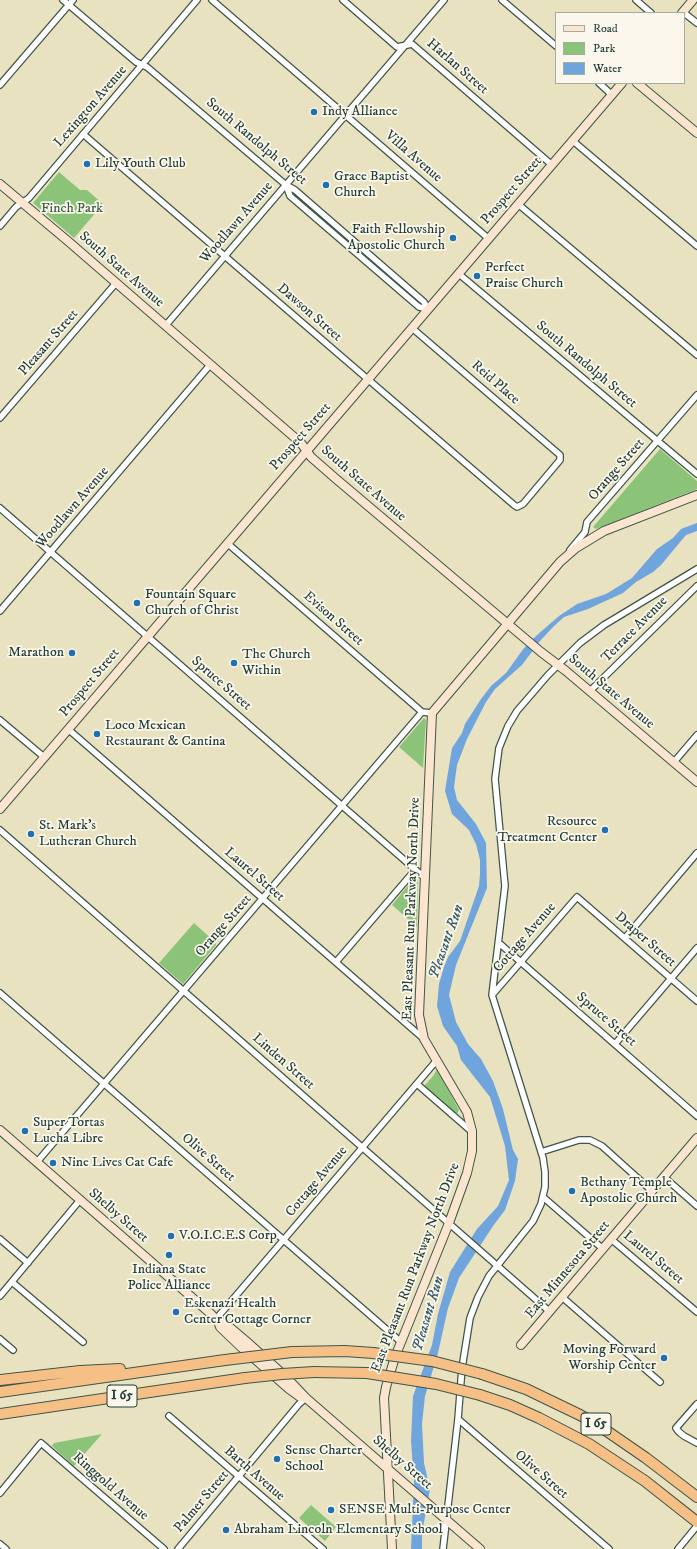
<!DOCTYPE html>
<style>
body{margin:0}
#map{position:relative;width:697px;height:1549px;overflow:hidden;background:#e9e2c0;font-family:"IM FELL DW Pica",serif}
canvas{display:block}
.legend{position:absolute;left:555px;top:12px;width:130px;height:72px;box-sizing:border-box;background:#fbf7ec;border:1px solid #a3ada2;margin:0;padding:5px 7px;list-style:none;font-size:12px;color:#1f3d34}
.legend li{display:flex;align-items:center;gap:8px;height:20px}
.legend b{width:20px;border:1px solid #a3ada2}
</style>
<div id="map">
<canvas width="697" height="1549"></canvas>
<ul class="legend">
<li><b style="height:5px;background:#fbe5cf"></b>Road</li>
<li><b style="height:11px;background:#8bc479"></b>Park</li>
<li><b style="height:11px;background:#70a4dd"></b>Water</li>
</ul>
</div>
<script>
const ctx = document.querySelector('canvas').getContext('2d');
ctx.lineJoin = 'round';
function paint(path, color) { ctx.fillStyle = color; ctx.fill(path, 'evenodd'); }
const toPath = rows => new Path2D(rows.map(r => 'M' + r).join(''));
function stroke(path, color, width, dash) { ctx.strokeStyle = color; ctx.lineWidth = width; ctx.lineCap = dash ? 'butt' : 'round'; ctx.setLineDash(dash || []); ctx.stroke(path); }
function write(font, color, halo, rows, align = 'center') {
  ctx.font = font + ' "IM FELL DW Pica",serif'; ctx.lineWidth = 3.5; ctx.setLineDash([]); ctx.textBaseline = 'middle'; ctx.strokeStyle = halo; ctx.fillStyle = color; for (const [text, x, y, turn = 0] of rows) {
    ctx.save(); ctx.translate(x, y); ctx.rotate((+turn || 0) * Math.PI / 180); ctx.textAlign = isNaN(turn) ? turn : align; if (halo) ctx.strokeText(text, 0, 0); ctx.fillText(text, 0, 0); ctx.restore();
  }
}
paint(toPath([
 [59,172,80,190,87,190,103,204,74,238,33,203],
 [660,449,697,481,697,489,596,529,593,527],
 [424,718,426,720,423,768,399,747],
 [414,878,418,880,417,927,392,905],
 [194,923,215,942,216,945,183,984,159,963],
 [437,1069,459,1110,457,1114,424,1086,433,1076],
 [102,1434,74,1466,52,1446,54,1443],
 [311,1505,336,1527,325,1541,299,1518]
]), '#8bc479');
paint(toPath([
 [697,523,697,531,686,535,661,565,653,572,636,582,623,593,588,609,564,617,554,626,540,641,522,665,495,689,486,702,467,739,457,765,454,787,457,800,476,824,486,843,487,888,456,965,449,995,456,1022,468,1044,481,1059,493,1081,503,1109,513,1150,518,1159,515,1181,505,1210,493,1226,459,1278,448,1308,438,1353,425,1396,422,1424,424,1463,430,1489,422,1533,422,1549,411,1549,414,1482,411,1441,413,1396,432,1345,438,1314,450,1272,477,1229,498,1206,509,1180,505,1146,490,1097,461,1060,457,1046,443,1026,437,1006,439,984,444,967,448,957,460,941,479,886,480,874,480,860,476,844,469,830,452,814,445,791,452,748,462,733,465,724,481,699,491,686,506,673,524,648,536,636,559,616,577,604,606,594,632,578,657,549,673,538,681,529]
]), '#70a4dd');
const street = toPath([
 [63,0,136,62,147,67,286,185,295,190,424,302,428,309],
 [212,0,489,239],
 [343,0,397,47,412,44,552,165],
 [502,0,556,46],
 [636,0,651,13],
 [683,12,697,23],
 [599,83,612,95],
 [0,85,73,0],
 [83,134,514,505,517,507,523,504,560,460,560,455,412,328],
 [573,141,697,246],
 [286,185,290,196,419,307,428,309],
 [518,204,697,355],
 [0,226,16,207,29,198,197,0],
 [459,274,697,474],
 [166,325,444,0],
 [0,418,116,283],
 [0,508,425,878],
 [227,543,422,712],
 [570,550,585,532,587,522,697,395],
 [0,611,210,365],
 [590,691,697,586],
 [0,720,44,757],
 [68,729,424,1039],
 [674,762,697,735],
 [0,830,549,1311],
 [625,938,697,853],
 [499,943,697,1116],
 [336,962,415,870],
 [0,993,401,1342],
 [493,994,577,897,697,1001],
 [615,1044,697,948],
 [417,1084,471,1131],
 [541,1152,579,1140,590,1140,602,1146,652,1191],
 [37,1162,422,712,432,713],
 [664,1177,697,1206],
 [543,1197,603,1249],
 [0,1239,28,1263],
 [611,1239,697,1312],
 [12,1282,83,1342],
 [0,1296,80,1200],
 [562,1297,660,1382],
 [216,1319,437,1060],
 [0,1339,13,1350],
 [697,1404,676,1428,679,1432,684,1436,697,1443],
 [169,1416,323,1549],
 [458,1419,609,1549],
 [0,1493,41,1443,164,1549],
 [0,1544,6,1549],
 [178,1549,299,1404,306,1398],
 [443,1549,458,1419,462,1368,470,1318,478,1297,489,1276,533,1221,541,1204,545,1187,545,1172,543,1158,492,995,505,886,495,779,499,748,508,726,517,711,548,675,580,643,604,625,697,569],
 [678,1549,697,1526]
]);
const secondary = toPath([
 [682,13,693,0],
 [637,83,697,133],
 [0,184,69,242,301,443,311,457,335,478,541,652,566,671,697,782],
 [0,809,622,83],
 [0,1130,211,1314,218,1321,220,1327,242,1348,289,1389,300,1397,306,1398],
 [218,1321,226,1324,246,1341,286,1377,306,1398,480,1549],
 [521,1345,697,1138],
 [392,1549,384,1398,386,1387,395,1357,449,1223,467,1173,472,1151,472,1131,467,1112,424,1039,419,1015,432,713,560,562,576,548,604,531,697,495]
]);
const highway = toPath([
 [292,1352,345,1351,373,1353],
 [314,1372,367,1373],
 [482,1374,526,1389,580,1415,601,1427,646,1458,697,1497],
 [0,1380,80,1371,120,1369],
 [0,1392,225,1360],
 [480,1395,510,1405,539,1418,589,1444,645,1481,697,1522],
 [0,1414,245,1378]
]);
stroke(street, '#3d5649', 8);
stroke(secondary, '#3d5649', 10);
stroke(highway, '#3d5649', 12);
stroke(street, '#fff', 5.5);
stroke(secondary, '#fbe5cf', 8);
stroke(highway, '#f5bf86', 10);
const highwayBridge = toPath([
 [373,1353,432,1361,482,1374],
 [225,1360,292,1352],
 [367,1373,436,1384,480,1395],
 [245,1378,282,1374,314,1372]
]);
stroke(highwayBridge, '#3d5649', 12, []);
stroke(highwayBridge, '#f5bf86', 10);
for (const [x, y, r, color] of [
 [314,112,4,"#1f6fb2"],
 [87,164,4,"#1f6fb2"],
 [326,185,4,"#1f6fb2"],
 [453,238,4,"#1f6fb2"],
 [477,276,4,"#1f6fb2"],
 [137,603,4,"#1f6fb2"],
 [72,653,4,"#1f6fb2"],
 [234,663,4,"#1f6fb2"],
 [97,734,4,"#1f6fb2"],
 [605,830,4,"#1f6fb2"],
 [31,834,4,"#1f6fb2"],
 [25,1131,4,"#1f6fb2"],
 [53,1163,4,"#1f6fb2"],
 [572,1191,4,"#1f6fb2"],
 [171,1236,4,"#1f6fb2"],
 [169,1255,4,"#1f6fb2"],
 [176,1312,4,"#1f6fb2"],
 [664,1358,4,"#1f6fb2"],
 [277,1459,4,"#1f6fb2"],
 [331,1510,4,"#1f6fb2"],
 [226,1530,4,"#1f6fb2"]
]) { const dot = new Path2D(); dot.arc(x, y, r, 0, 2 * Math.PI); ctx.fillStyle = color; ctx.fill(dot); stroke(dot, '#fbf7ec', 1.5); }
for (const [x, y, w] of [
 [122,1396,30],
 [596,1424,30]
]) { const box = new Path2D(); box.roundRect(x - w / 2, y - 11, w, 22, 3); ctx.fillStyle = '#fbf7ec'; ctx.fill(box); stroke(box, '#1f3d34', 1); }
write('bold 13px', '#1f3d34', null, [
 ["I 65",122,1396],
 ["I 65",596,1424]
]);
write('14px', '#1f3d34', '#fbf7ec', [
 ["Harlan Street",457,67,41],
 ["Lexington Avenue",91,107,-49],
 ["South Randolph Street",256,142,40],
 ["Villa Avenue",413,157,41],
 ["Prospect Street",512,191,-49],
 ["Woodlawn Avenue",237,223,-49],
 ["South State Avenue",121,270,41],
 ["Dawson Street",309,313,41],
 ["Pleasant Street",49,343,-49],
 ["South Randolph Street",586,365,40],
 ["Reid Place",495,383,41],
 ["Prospect Street",301,437,-49],
 ["Orange Street",617,470,-49],
 ["South State Avenue",363,484,41],
 ["Woodlawn Avenue",73,508,-49],
 ["Evison Street",333,619,41],
 ["Terrace Avenue",635,630,-45],
 ["Prospect Street",90,683,-50],
 ["Spruce Street",221,684,41],
 ["South State Avenue",611,692,40],
 ["Laurel Street",254,875,41],
 ["East Pleasant Run Parkway North Drive",412,909,-88],
 ["Orange Street",224,926,-49],
 ["Cottage Avenue",525,938,-49],
 ["Draper Street",645,940,41],
 ["Spruce Street",606,1020,41],
 ["Linden Street",283,1062,41],
 ["Olive Street",208,1158,41],
 ["Cottage Avenue",317,1182,-50],
 ["Shelby Street",118,1216,41],
 ["Laurel Street",653,1258,40],
 ["East Pleasant Run Parkway North Drive",416,1268,-69],
 ["East Minnesota Street",568,1270,-50],
 ["Shelby Street",402,1463,41],
 ["Barth Avenue",254,1474,41],
 ["Olive Street",541,1475,41],
 ["Ringgold Avenue",110,1487,41],
 ["Palmer Street",202,1502,-50]
]);
write('14px', '#1f3d34', '#fbf7ec', [
 ["Indy Alliance",322,112],
 ["Lily Youth Club",95,164],
 ["Grace Baptist",334,177],
 ["Church",334,193],
 ["Faith Fellowship",445,230,"right"],
 ["Apostolic Church",445,246,"right"],
 ["Perfect",485,268],
 ["Praise Church",485,284],
 ["Fountain Square",145,595],
 ["Church of Christ",145,611],
 ["Marathon",64,653,"right"],
 ["The Church",242,655],
 ["Within",242,671],
 ["Loco Mexican",105,726],
 ["Restaurant & Cantina",105,742],
 ["Resource",597,822,"right"],
 ["Treatment Center",597,838,"right"],
 ["St. Mark's",39,826],
 ["Lutheran Church",39,842],
 ["Super Tortas",33,1123],
 ["Lucha Libre",33,1139],
 ["Nine Lives Cat Cafe",61,1163],
 ["Bethany Temple",580,1183],
 ["Apostolic Church",580,1199],
 ["V.O.I.C.E.S Corp",179,1236],
 ["Indiana State",169,1270,"center"],
 ["Police Alliance",169,1286,"center"],
 ["Eskenazi Health",184,1304],
 ["Center Cottage Corner",184,1320],
 ["Moving Forward",656,1350,"right"],
 ["Worship Center",656,1366,"right"],
 ["Sense Charter",285,1451],
 ["School",285,1467],
 ["SENSE Multi-Purpose Center",339,1510],
 ["Abraham Lincoln Elementary School",234,1530]
], 'left');
write('14px', '#3a5f45', '#fbf7ec', [
 ["Finch Park",72,209]
]);
write('italic 15px', '#375c67', '#fbf7ec', [
 ["Pleasant Run",447,942,-70],
 ["Pleasant Run",429,1314,-73]
]);
</script>
